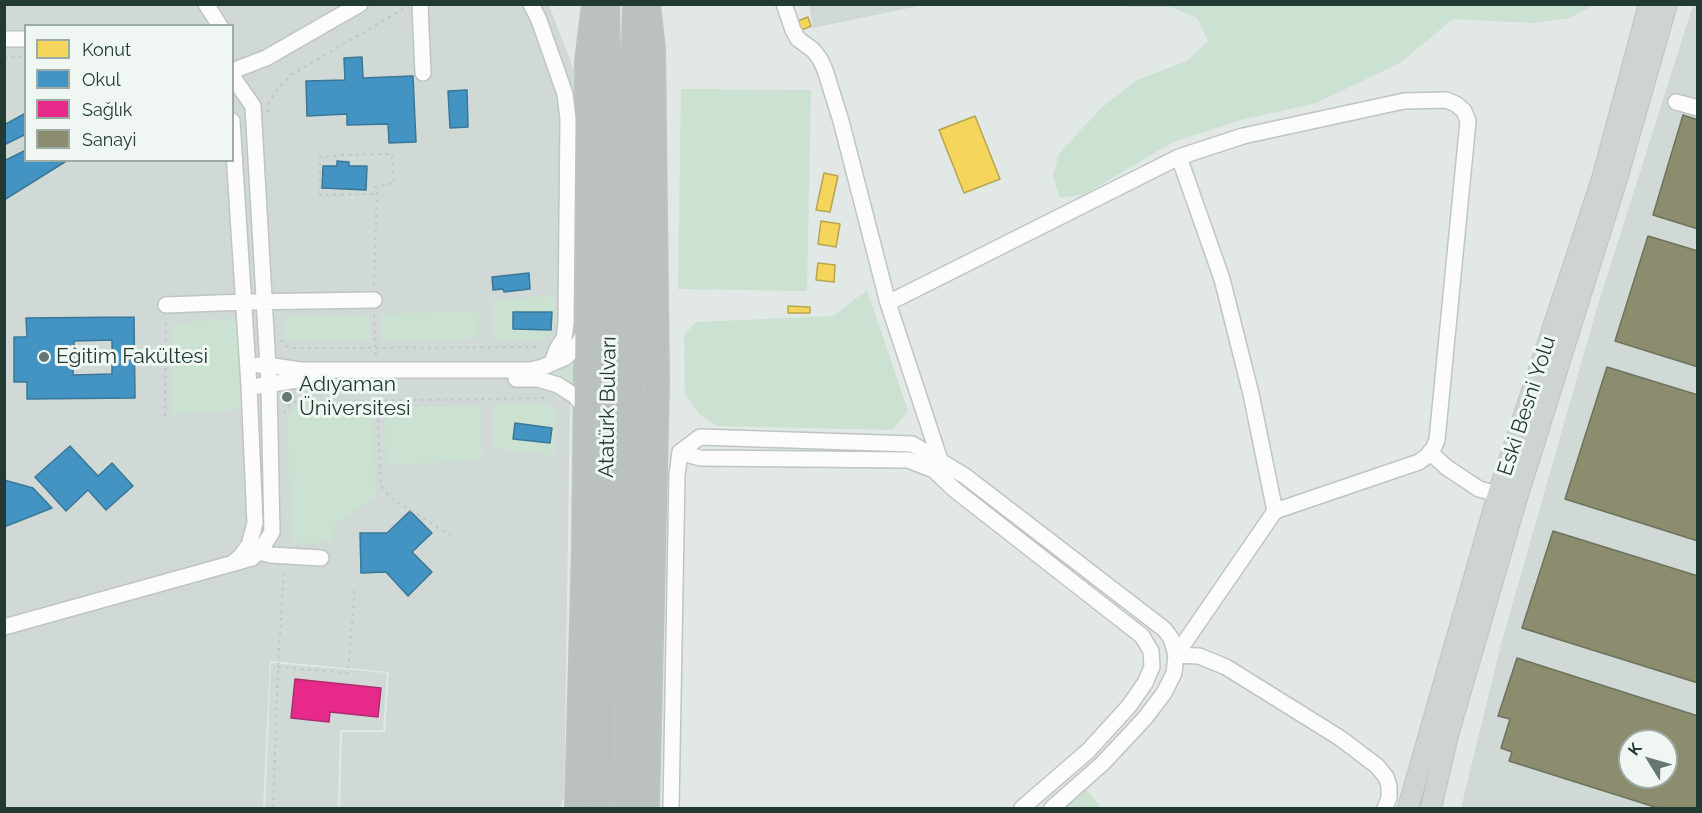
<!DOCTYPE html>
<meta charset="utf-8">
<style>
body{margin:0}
#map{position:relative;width:1702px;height:813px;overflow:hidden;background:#e2e8e5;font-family:Raleway,sans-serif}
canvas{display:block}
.frame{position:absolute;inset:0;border:6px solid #213a32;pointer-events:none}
.legend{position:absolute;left:24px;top:24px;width:210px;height:138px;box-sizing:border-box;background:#f0f7f3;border:2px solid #9daba6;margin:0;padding:8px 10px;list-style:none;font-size:18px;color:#213a32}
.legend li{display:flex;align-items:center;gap:12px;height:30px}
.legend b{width:30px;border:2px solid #9daba6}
.north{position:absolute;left:1618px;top:729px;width:60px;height:60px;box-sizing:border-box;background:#f0f7f3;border:2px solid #9daba6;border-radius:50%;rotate:307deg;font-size:16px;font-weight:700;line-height:24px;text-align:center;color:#213a32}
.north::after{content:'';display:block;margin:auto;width:21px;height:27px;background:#657771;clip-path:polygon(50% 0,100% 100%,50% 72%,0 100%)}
</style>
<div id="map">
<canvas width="1702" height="813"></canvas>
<div class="frame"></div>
<ul class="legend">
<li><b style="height:16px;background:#f6d55c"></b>Konut</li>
<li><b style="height:16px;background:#4393c3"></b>Okul</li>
<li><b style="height:16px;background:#e7298a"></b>Sağlık</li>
<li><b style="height:16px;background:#8c8c6e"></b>Sanayi</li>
</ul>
<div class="north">K</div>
</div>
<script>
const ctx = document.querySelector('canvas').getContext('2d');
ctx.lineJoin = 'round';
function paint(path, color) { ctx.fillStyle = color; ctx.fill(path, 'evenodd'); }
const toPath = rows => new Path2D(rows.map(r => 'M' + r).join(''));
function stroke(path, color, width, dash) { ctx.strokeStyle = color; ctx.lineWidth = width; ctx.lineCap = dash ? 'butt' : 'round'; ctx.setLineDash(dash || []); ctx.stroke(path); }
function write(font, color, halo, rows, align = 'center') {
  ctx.font = font + ' Raleway,sans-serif'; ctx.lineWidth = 6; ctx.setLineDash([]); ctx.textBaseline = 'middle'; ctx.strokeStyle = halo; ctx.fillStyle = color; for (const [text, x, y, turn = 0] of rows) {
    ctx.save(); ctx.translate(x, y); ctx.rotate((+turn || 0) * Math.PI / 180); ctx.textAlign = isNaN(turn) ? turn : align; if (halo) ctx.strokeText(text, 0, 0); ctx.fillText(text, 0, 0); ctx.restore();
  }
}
paint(toPath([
 [809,4,923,4,923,5,813,28],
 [5,5,549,5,575,73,564,796,560,808,340,808,342,732,385,732,389,672,270,661,263,808,5,808],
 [26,26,232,26,232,160,26,160],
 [1693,5,1697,5,1697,808,1461,808,1501,644,1596,311],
 [1630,741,1666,741,1666,777,1630,777],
 [271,663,387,673,383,730,340,730,338,808,265,808]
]), '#d0d9d5');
paint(toPath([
 [1121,5,1594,4,1594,5,1570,18,1532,23,1453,19,1400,63,1316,103,1241,120,1173,142,1085,194,1060,198,1053,176,1059,154,1100,109,1137,80,1187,61,1208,41,1197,18,1171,7,1128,7],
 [681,89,811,90,807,291,678,289],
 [867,290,908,411,893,430,717,426,699,414,685,394,684,335,696,322,833,316],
 [555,296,554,328,544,341,494,342,493,299],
 [479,311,478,338,381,341,381,314],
 [369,315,370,342,290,342,284,337,284,317],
 [233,318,237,321,242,409,171,415,171,328,175,323],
 [579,357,579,392,549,375,565,369],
 [494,404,548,404,556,410,554,456,493,448],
 [296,406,372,406,376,497,334,525,333,542,292,544,287,415],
 [384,406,481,406,482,461,386,465],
 [1085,788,1102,808,1064,808]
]), '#cbe1d1');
const homes = toPath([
 [808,17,811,26,802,30,798,21,808,17],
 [975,116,1000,179,964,193,939,130,975,116],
 [824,173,838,176,830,212,816,210,824,173],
 [821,221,840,224,836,247,818,244,821,221],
 [818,263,835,265,834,282,816,280,818,263],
 [788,306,810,307,810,313,788,313,788,306]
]);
paint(homes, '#f6d55c');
stroke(homes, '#b6a64f', 1.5);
const schools = toPath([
 [362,57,363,78,413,76,416,142,389,143,388,124,347,125,347,114,307,116,306,81,345,80,344,58,362,57],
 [467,90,468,127,450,128,448,91,467,90],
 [26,113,26,139,24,135,4,145,4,125,26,113],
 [26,150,26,160,68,160,4,200,4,161,26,150],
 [337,161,349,162,349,166,367,166,366,190,322,188,323,166,337,166,337,161],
 [529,273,530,289,504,292,503,289,493,290,492,277,529,273],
 [513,312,552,312,551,330,513,329,513,312],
 [134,317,135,398,27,399,27,382,14,382,14,337,27,337,26,318,134,317],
 [112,340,112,374,73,375,74,341,112,340],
 [515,423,552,428,550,443,513,439,515,423],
 [70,446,98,476,112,463,133,486,106,510,88,490,66,511,35,477,70,446],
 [4,480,33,488,52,508,4,527,4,480],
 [410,511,432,533,412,552,432,572,408,596,386,572,361,573,360,533,387,533,410,511]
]);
paint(schools, '#4393c3');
stroke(schools, '#397898', 1.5);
const health = toPath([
 [295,679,381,688,378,717,330,712,329,722,291,718,295,679]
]);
paint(health, '#e7298a');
stroke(health, '#ac2e70', 1.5);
const industry = toPath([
 [1683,115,1698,120,1698,229,1653,215,1683,115],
 [1648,236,1698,251,1698,367,1615,341,1648,236],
 [1607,367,1698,395,1698,541,1565,499,1607,367],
 [1553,531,1698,576,1698,683,1522,628,1553,531],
 [1517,658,1698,716,1698,808,1658,808,1509,761,1512,752,1501,748,1510,719,1498,716,1517,658],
 [1630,741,1666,741,1666,777,1630,777,1630,741]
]);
paint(industry, '#8c8c6e');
stroke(industry, '#6c735c', 1.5);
const minor = toPath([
 [206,4,220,26],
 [420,4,423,73],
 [531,4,539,20,565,94,568,119,566,323,564,338,557,349,552,363],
 [784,4,793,30,798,39,813,50,820,59,825,70,841,121,888,303,940,460,938,462],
 [4,39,26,39],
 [232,71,266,58,360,4],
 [1676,102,1698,108],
 [232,121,249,386,255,523,249,545,241,556,233,563],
 [888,303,1179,157,1243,136,1404,101,1446,100,1456,104,1464,111,1468,121,1437,440,1433,449,1427,456,1419,462,1275,511],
 [166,305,244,302,374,300],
 [259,365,267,365,300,370,530,370,543,367,566,357,576,347,586,332],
 [516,379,538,379,558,385,575,396,585,408],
 [258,386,298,380,315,380],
 [680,452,700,458,908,460,934,470,955,490,1142,636,1151,651,1152,667,1145,683,1129,706,1088,751,1022,808],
 [1430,452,1446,467,1479,489,1498,494],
 [251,547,259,552,271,555,321,558],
 [4,627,252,558,262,548,272,532,269,385,253,106,232,76],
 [1176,655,1275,511,1251,394,1222,279,1179,157],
 [1176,655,1199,656,1226,667,1340,738,1377,766,1386,777,1389,786,1389,798,1385,808],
 [671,808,677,475,680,452,700,437,912,444,965,476,1164,629,1171,638,1176,655,1174,673,1164,693,1145,718,1103,763,1052,808]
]);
const major = toPath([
 [1408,808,1498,494,1602,179,1649,4],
 [1431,808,1448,735,1517,498,1616,182,1667,4]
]);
const highway = toPath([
 [577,808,584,549,588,195,587,62,594,4],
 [600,808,609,419,610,168,607,4],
 [626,808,632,418,633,79,635,4],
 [647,808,657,383,653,50,648,4]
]);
stroke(minor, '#bfc5c2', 18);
stroke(major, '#bcc4c1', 22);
stroke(highway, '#bcc4c1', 26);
stroke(toPath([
 [4,57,26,57],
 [268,112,269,103,278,88,291,75,408,6],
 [374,285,377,194,375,187,394,183,392,154,345,155,320,157,320,195,377,194],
 [374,315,376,357],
 [281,340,286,346,293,348,542,347],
 [376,382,381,486,391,498,450,535],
 [284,413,289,405,294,402,549,398],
 [165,416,166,320],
 [278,667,348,673,355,586],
 [273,808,278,667,284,569]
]), '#c0c8c4', 2, [3, 4.5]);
stroke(minor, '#fbfcfb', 15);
stroke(major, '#cdd4d1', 20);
stroke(highway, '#bac1bf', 22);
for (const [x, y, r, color] of [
 [44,357,6,"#657771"],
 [287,397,6,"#657771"]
]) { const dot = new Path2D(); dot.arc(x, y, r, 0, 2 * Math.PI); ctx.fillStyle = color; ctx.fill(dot); stroke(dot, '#f0f7f3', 2); }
write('21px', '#213a32', '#f0f7f3', [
 ["Eğitim Fakültesi",56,357],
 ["Adıyaman",299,385],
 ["Üniversitesi",299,409]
], 'left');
write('21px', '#213a32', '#f0f7f3', [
 ["Eski Besni Yolu",1527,406,-72],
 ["Atatürk Bulvarı",608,407,-89]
]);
</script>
